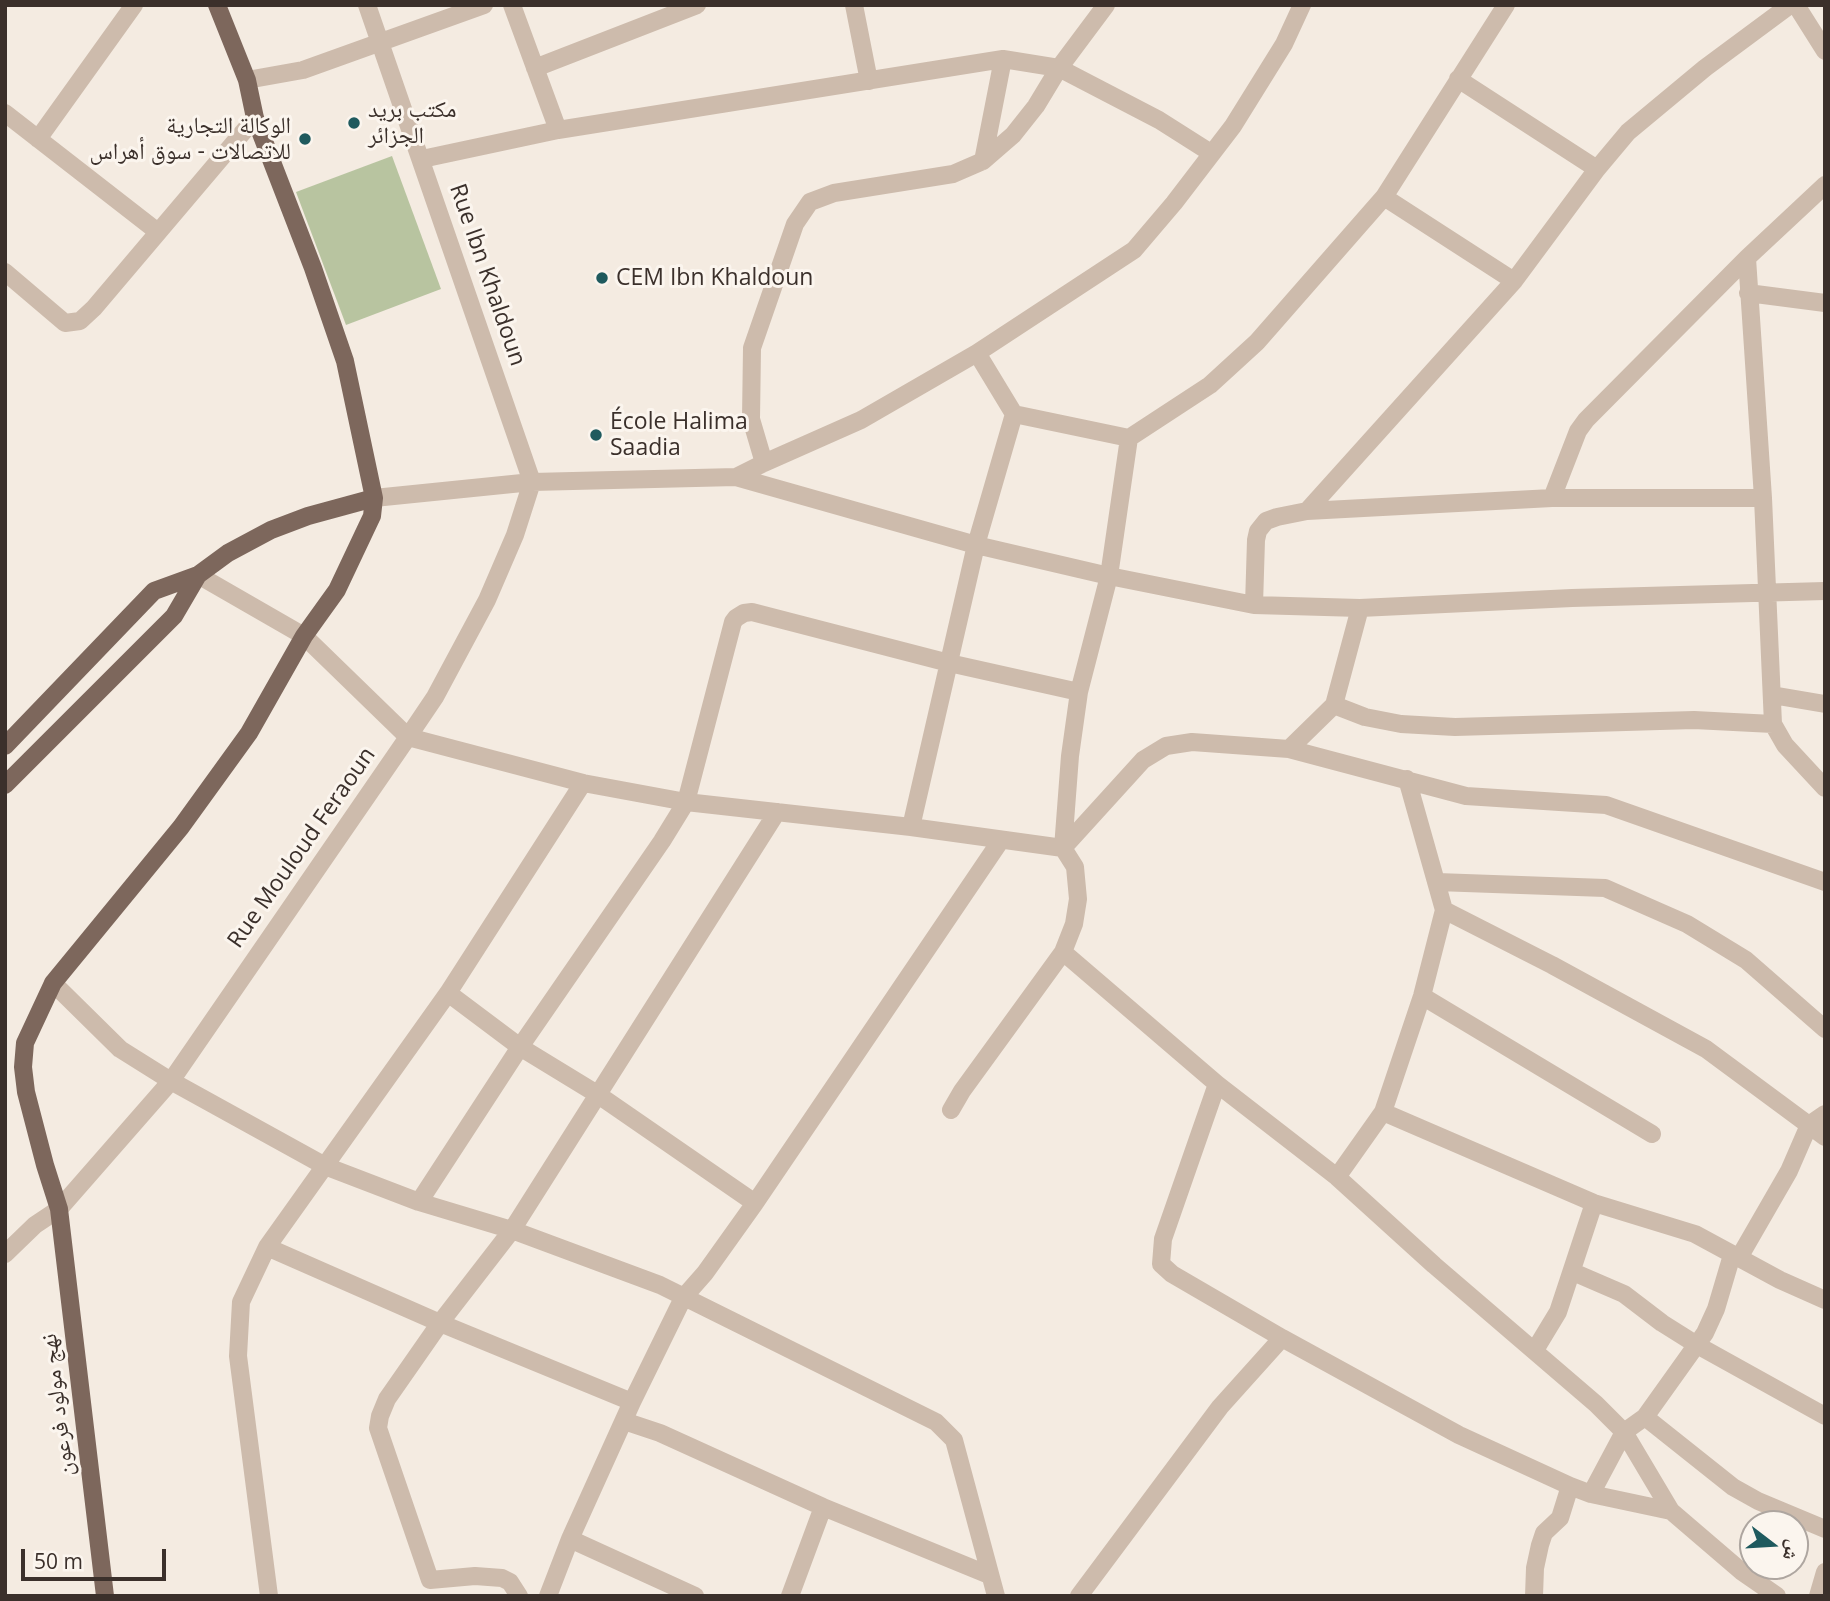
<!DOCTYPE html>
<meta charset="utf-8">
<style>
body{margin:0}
#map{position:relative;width:1830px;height:1601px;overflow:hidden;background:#f4ebe1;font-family:"Open Sans","Noto Naskh Arabic",sans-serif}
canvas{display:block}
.frame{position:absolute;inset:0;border:7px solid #3b302b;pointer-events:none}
.north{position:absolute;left:1739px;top:1510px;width:70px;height:70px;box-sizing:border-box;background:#fbf5ee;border:2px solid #aea6a0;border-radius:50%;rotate:107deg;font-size:19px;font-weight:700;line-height:28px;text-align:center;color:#3b302b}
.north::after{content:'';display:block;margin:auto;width:24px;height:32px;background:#1f5a5e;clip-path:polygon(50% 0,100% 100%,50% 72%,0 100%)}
.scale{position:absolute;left:21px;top:1549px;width:145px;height:32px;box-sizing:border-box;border:4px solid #3b302b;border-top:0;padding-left:9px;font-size:21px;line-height:24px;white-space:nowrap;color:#3b302b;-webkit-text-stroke:5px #fbf5ee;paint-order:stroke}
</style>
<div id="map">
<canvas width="1830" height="1601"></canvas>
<div class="frame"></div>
<div class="north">ش</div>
<div class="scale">50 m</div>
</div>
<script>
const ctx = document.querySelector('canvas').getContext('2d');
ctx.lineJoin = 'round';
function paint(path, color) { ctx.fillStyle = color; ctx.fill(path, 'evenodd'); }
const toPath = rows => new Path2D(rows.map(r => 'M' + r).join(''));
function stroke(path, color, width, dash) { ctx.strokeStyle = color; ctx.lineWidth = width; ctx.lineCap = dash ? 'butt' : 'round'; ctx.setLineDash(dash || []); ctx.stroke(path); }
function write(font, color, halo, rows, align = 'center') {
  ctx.font = font + ' "Open Sans","Noto Naskh Arabic",sans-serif'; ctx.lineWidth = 6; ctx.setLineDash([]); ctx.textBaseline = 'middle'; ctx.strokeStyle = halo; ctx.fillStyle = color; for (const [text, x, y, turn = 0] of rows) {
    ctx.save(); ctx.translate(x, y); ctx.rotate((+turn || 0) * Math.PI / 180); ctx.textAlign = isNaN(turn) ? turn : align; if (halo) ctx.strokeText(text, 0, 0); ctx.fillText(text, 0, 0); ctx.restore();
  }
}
paint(toPath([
 [392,156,441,289,346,325,296,192]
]), '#b8c4a0');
stroke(toPath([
 [512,5,558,130],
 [854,5,869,81],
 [1796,5,1825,51],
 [535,68,697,5],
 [1458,79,1597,169],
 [247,80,303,70,484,5],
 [5,113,158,232],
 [38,139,134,5],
 [422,159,558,130,1003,59,1059,68,1159,120,1211,153],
 [983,161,1003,59],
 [1825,185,1747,258,1763,498,1773,724,1785,745,1825,788],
 [1384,197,1514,281],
 [5,272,65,323,80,321,94,308,255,118],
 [1748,293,1825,303],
 [977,353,1014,414,1129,438],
 [764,463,751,419,752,348,795,224,810,202,834,193,953,174,983,161,1013,135,1036,106,1059,68,1106,5],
 [736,477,976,545,1109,576,1254,605,1360,608,1572,598,1825,591],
 [374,498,532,482,736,477,764,463,861,420,977,353,1134,250,1174,203,1233,126,1284,44,1302,5],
 [1552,498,1578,431,1586,420,1747,258],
 [1307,511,1552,498,1763,498],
 [198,575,304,636,408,737,583,783,686,802,911,827,1063,848,1143,760,1166,746,1192,742,1289,749,1466,796,1606,805,1825,882],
 [1254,605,1256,540,1258,531,1266,521,1277,517,1307,511,1514,281,1597,169,1628,132,1705,68,1790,5],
 [1772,695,1825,704],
 [1334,705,1365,717,1401,724,1455,727,1694,720,1773,724],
 [1289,749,1334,705,1360,608],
 [911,827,976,545,1014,414],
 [1437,882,1605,888,1687,924,1746,960,1825,1029],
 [1444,910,1552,965,1706,1049,1825,1137],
 [1063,952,1217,1084,1337,1177,1434,1265,1596,1404,1624,1432,1671,1511,1741,1571,1777,1596],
 [53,983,120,1049,171,1081,325,1166,419,1202,512,1230,660,1285,936,1422,954,1440,996,1596],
 [448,993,520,1047,597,1094,755,1203],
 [1422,996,1652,1134],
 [1217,1084,1163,1239,1161,1264,1172,1274,1282,1338],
 [951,1110,962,1091,1063,952,1074,924,1078,899,1075,867,1063,848,1070,756,1079,692,1109,576,1129,438,1210,385,1257,342,1384,197,1506,5],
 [1383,1112,1594,1203,1695,1234,1780,1280,1825,1300],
 [1337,1177,1383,1112,1422,996,1444,910,1407,779],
 [419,1202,520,1047,662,841,686,802,733,622,736,618,744,613,752,612,949,663,1079,692],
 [267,1247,440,1323,632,1402],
 [5,1254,35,1225,59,1209,171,1081,408,737,435,697,487,600,515,535,532,482,367,5],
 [1573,1272,1624,1294,1662,1323,1697,1345,1825,1416],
 [1535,1350,1558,1312,1594,1203],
 [1645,1417,1733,1487,1758,1501,1825,1529],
 [624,1421,660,1433,823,1507,989,1575],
 [1591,1494,1624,1432,1645,1417,1705,1333,1716,1309,1732,1255,1740,1256,1789,1171,1809,1125,1825,1114],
 [570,1539,695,1596],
 [269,1596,238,1356,241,1302,267,1247,448,993,583,783],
 [519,1596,510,1582,502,1578,475,1576,430,1580,378,1428,380,1416,387,1399,440,1323,512,1230,777,812],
 [548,1596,570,1539,632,1402,683,1298,705,1273,755,1203,1001,840],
 [790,1596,823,1507],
 [1079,1596,1220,1407,1282,1338,1459,1435,1570,1486,1591,1494,1671,1511],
 [1534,1596,1535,1568,1540,1545,1544,1533,1560,1518,1570,1486],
 [1818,1596,1825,1572]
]), '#cdbbac', 18);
stroke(toPath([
 [5,746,154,591,198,575,228,553,271,530,308,516,374,498],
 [5,785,174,616,198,575],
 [105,1596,59,1209,45,1165,26,1092,23,1067,25,1043,53,983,181,827,249,733,304,636,337,590,372,516,374,498,345,361,313,268,255,118,247,80,217,5]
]), '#7d675c', 18);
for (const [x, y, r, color] of [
 [354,123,7,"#1f5a5e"],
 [305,139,7,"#1f5a5e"],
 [602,278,7,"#1f5a5e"],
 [596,435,7,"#1f5a5e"]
]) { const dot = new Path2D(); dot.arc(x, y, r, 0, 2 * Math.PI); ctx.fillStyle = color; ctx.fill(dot); stroke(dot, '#fbf5ee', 2.5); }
write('23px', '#3b302b', '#fbf5ee', [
 ["مكتب بريد",368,110],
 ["الجزائر",368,136],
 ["الوكالة التجارية",291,126,"right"],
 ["للاتصالات - سوق أهراس",291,152,"right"],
 ["CEM Ibn Khaldoun",616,278],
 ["École Halima",610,422],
 ["Saadia",610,448]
], 'left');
write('23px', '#3b302b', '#fbf5ee', [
 ["Rue Ibn Khaldoun",487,275,71],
 ["Rue Mouloud Feraoun",302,848,-55],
 ["نهج مولود فرعون",58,1405,-97]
]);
</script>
